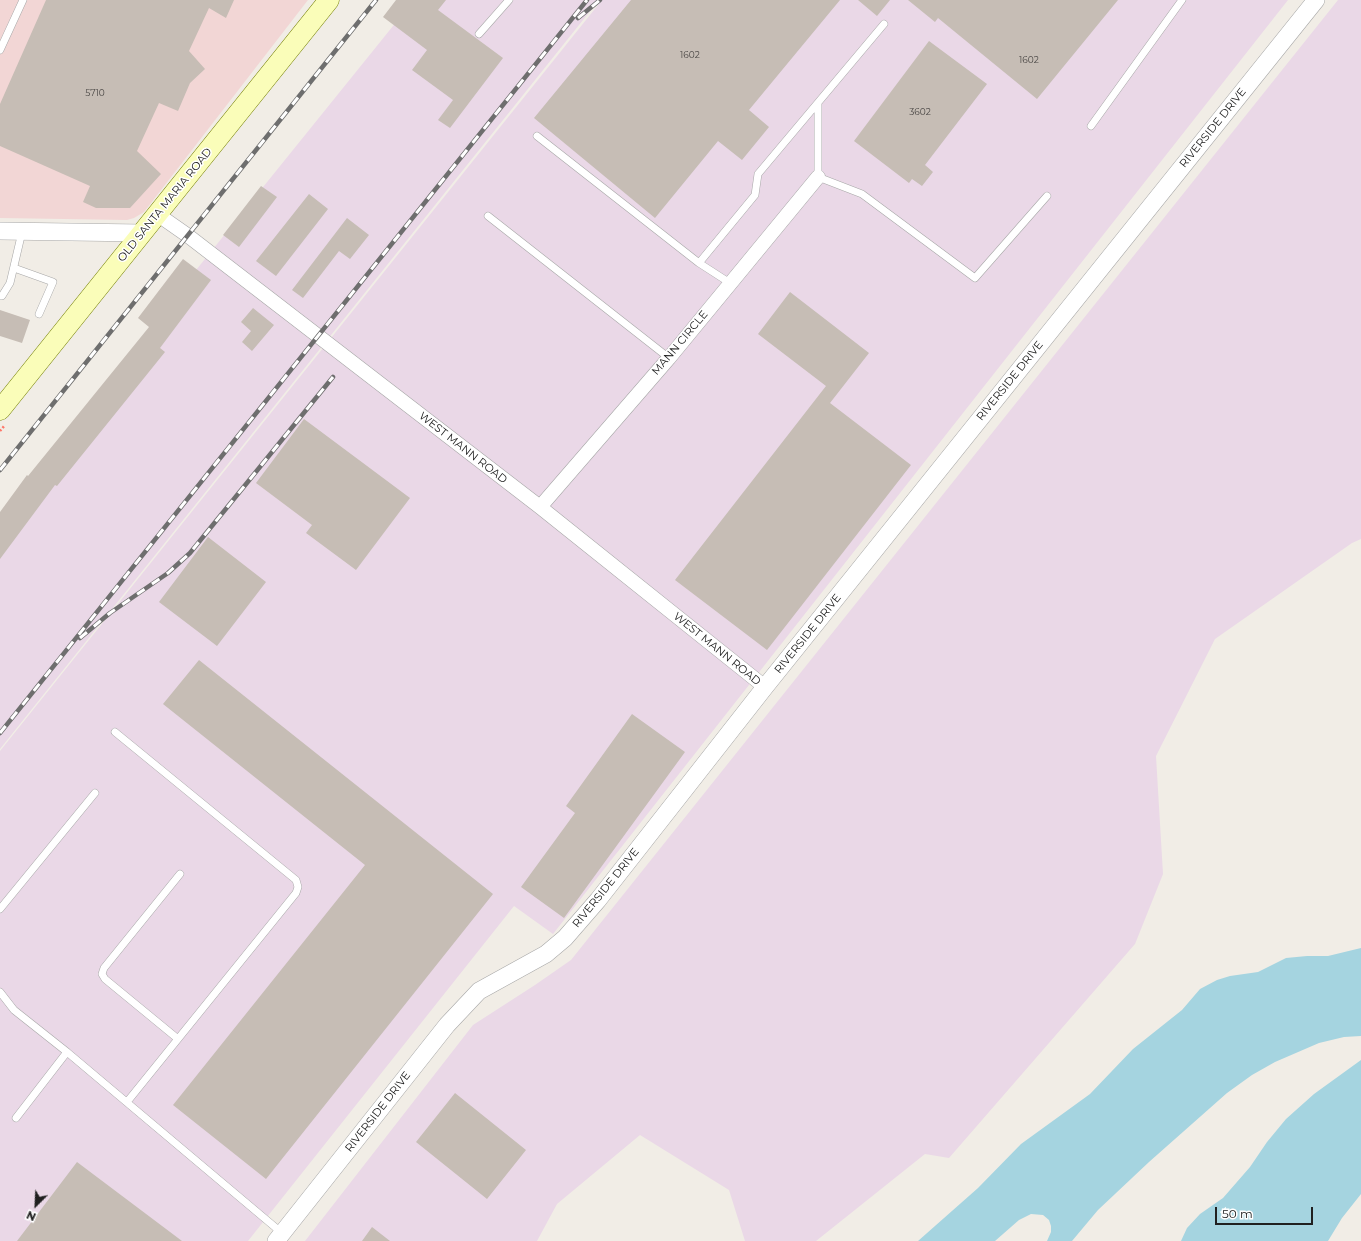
<!DOCTYPE html>
<style>
body{margin:0}
#map{position:relative;width:1361px;height:1241px;overflow:hidden;background:#f1ede6;font-family:Montserrat,sans-serif}
canvas{display:block}
.north{position:absolute;left:16px;top:1185px;width:40px;height:40px;-webkit-text-stroke:3px #fff;paint-order:stroke;rotate:204deg;font-size:11px;font-weight:700;line-height:16px;text-align:center;color:#202020}
.north::after{content:'';display:block;margin:auto;width:14px;height:18px;background:#202020;clip-path:polygon(50% 0,100% 100%,50% 72%,0 100%)}
.scale{position:absolute;left:1215px;top:1207px;width:98px;height:18px;box-sizing:border-box;border:2px solid #202020;border-top:0;padding-left:5px;font-size:12px;line-height:14px;white-space:nowrap;color:#202020;-webkit-text-stroke:3px #fff;paint-order:stroke}
</style>
<div id="map">
<canvas width="1361" height="1241"></canvas>
<div class="north">N</div>
<div class="scale">50 m</div>
</div>
<script>
const ctx = document.querySelector('canvas').getContext('2d');
ctx.lineJoin = 'round';
function paint(path, color) { ctx.fillStyle = color; ctx.fill(path, 'evenodd'); }
const toPath = rows => new Path2D(rows.map(r => 'M' + r).join(''));
function stroke(path, color, width, dash) { ctx.strokeStyle = color; ctx.lineWidth = width; ctx.lineCap = dash ? 'butt' : 'round'; ctx.setLineDash(dash || []); ctx.stroke(path); }
function write(font, color, halo, rows, align = 'center') {
  ctx.font = font + ' Montserrat,sans-serif'; ctx.lineWidth = 3; ctx.setLineDash([]); ctx.textBaseline = 'middle'; ctx.strokeStyle = halo; ctx.fillStyle = color; for (const [text, x, y, turn = 0] of rows) {
    ctx.save(); ctx.translate(x, y); ctx.rotate((+turn || 0) * Math.PI / 180); ctx.textAlign = isNaN(turn) ? turn : align; if (halo) ctx.strokeText(text, 0, 0); ctx.fillText(text, 0, 0); ctx.restore();
  }
}
paint(toPath([
 [0,0,308,0,144,212,134,218,127,220,0,218]
]), '#f2d6d5');
paint(toPath([
 [414,0,599,0,0,749,0,513],
 [602,0,1288,0,553,934,514,906,248,1241,0,1241,0,751],
 [1338,0,1361,0,1361,539,1352,543,1215,639,1156,756,1163,874,1135,944,949,1158,925,1154,816,1241,745,1241,729,1190,640,1135,557,1204,537,1241,305,1241,473,1025,535,985,571,960]
]), '#ead8e7');
paint(toPath([
 [1361,948,1361,1036,1344,1037,1319,1043,1275,1062,1252,1075,1227,1093,1149,1162,1098,1210,1072,1241,1047,1241,1051,1232,1051,1226,1049,1220,1043,1215,1031,1214,1019,1220,995,1241,918,1241,978,1188,1021,1144,1090,1094,1133,1049,1182,1010,1200,989,1217,980,1230,976,1258,972,1286,958,1307,956,1328,956],
 [1361,1060,1361,1194,1342,1218,1328,1241,1181,1241,1187,1228,1200,1214,1223,1198,1250,1167,1267,1142,1286,1119,1314,1094]
]), '#a5d4e0');
paint(toPath([
 [46,0,234,0,226,18,209,8,189,51,205,69,190,83,178,111,159,103,137,151,161,174,130,208,96,208,83,202,90,186,0,146,0,104],
 [396,0,446,0,438,10,503,58,450,128,438,120,453,100,412,70,427,50,383,17],
 [631,0,840,0,749,110,769,127,742,160,718,141,655,218,534,118],
 [858,0,890,0,877,16],
 [908,0,1118,0,1037,99,938,18,935,22],
 [929,41,987,84,925,165,933,172,922,186,912,179,909,183,854,141],
 [261,186,277,197,239,247,223,235],
 [309,194,328,209,276,276,256,261],
 [347,218,369,235,350,259,339,251,303,298,292,290],
 [183,259,211,280,160,348,165,352,57,486,55,485,0,559,0,512,27,475,28,476,149,327,138,318],
 [790,292,869,353,830,403,911,465,767,650,675,580,826,386,758,334],
 [253,308,274,325,252,351,242,342,251,331,241,322],
 [0,310,30,320,22,343,0,336],
 [304,419,410,498,356,570,306,533,312,525,256,483],
 [208,537,266,582,217,646,159,602],
 [199,660,493,894,266,1179,173,1105,365,865,163,704],
 [632,714,685,752,564,918,521,887,575,813,566,806],
 [455,1093,526,1150,487,1199,416,1142],
 [77,1162,182,1241,17,1241],
 [372,1227,390,1241,362,1241]
]), '#c6bdb5');
const service = toPath([
 [479,34,509,0],
 [0,50,23,0],
 [818,103,818,177,862,194,975,278,1047,196],
 [1091,126,1182,0],
 [537,136,699,263,730,283],
 [488,216,669,358],
 [699,263,755,195,758,174,884,24],
 [14,268,53,282,39,314],
 [0,296,2,296,10,283,22,232],
 [115,732,296,880,298,887,296,893,127,1102],
 [0,909,95,793],
 [0,992,14,1010,67,1052],
 [178,1039,105,979,102,974,104,968,180,874],
 [16,1118,67,1052,282,1233]
]);
const minor = toPath([
 [157,214,187,235,540,507,765,687],
 [540,507,669,358,818,177]
]);
const tertiary = toPath([
 [0,231,142,233],
 [276,1241,447,1025,479,991,546,954,565,938,598,900,765,687,1316,0]
]);
const secondary = toPath([
 [0,410,329,0]
]);
stroke(service, '#a7a7a7', 8);
stroke(minor, '#a7a7a7', 15);
stroke(tertiary, '#a7a7a7', 18);
stroke(secondary, '#727e00', 21);
stroke(toPath([
 [0,431,5,425]
]), '#ff7769', 2.5, [2, 2]);
stroke(service, '#fff', 7);
stroke(minor, '#fff', 14);
stroke(tertiary, '#fff', 17);
stroke(secondary, '#fafdb9', 20);
const rail = toPath([
 [578,18,600,0],
 [0,470,376,0],
 [80,638,110,613,168,573,190,553,333,377],
 [0,733,587,0]
]);
stroke(rail, '#6e6e6e', 4.5);
stroke(rail, '#fff', 3, [9]);
write('9px', '#4a4745', null, [
 ["1602",690,55],
 ["1602",1029,60],
 ["5710",95,93],
 ["3602",920,112]
]);
write('11px', '#202020', '#fff', [
 ["RIVERSIDE DRIVE",1213,128,-51],
 ["OLD SANTA MARIA ROAD",165,205,-51],
 ["MANN CIRCLE",680,343,-50],
 ["RIVERSIDE DRIVE",1010,381,-51],
 ["WEST MANN ROAD",463,448,38],
 ["RIVERSIDE DRIVE",808,634,-51],
 ["WEST MANN ROAD",717,649,39],
 ["RIVERSIDE DRIVE",606,888,-51],
 ["RIVERSIDE DRIVE",378,1112,-52]
]);
</script>
